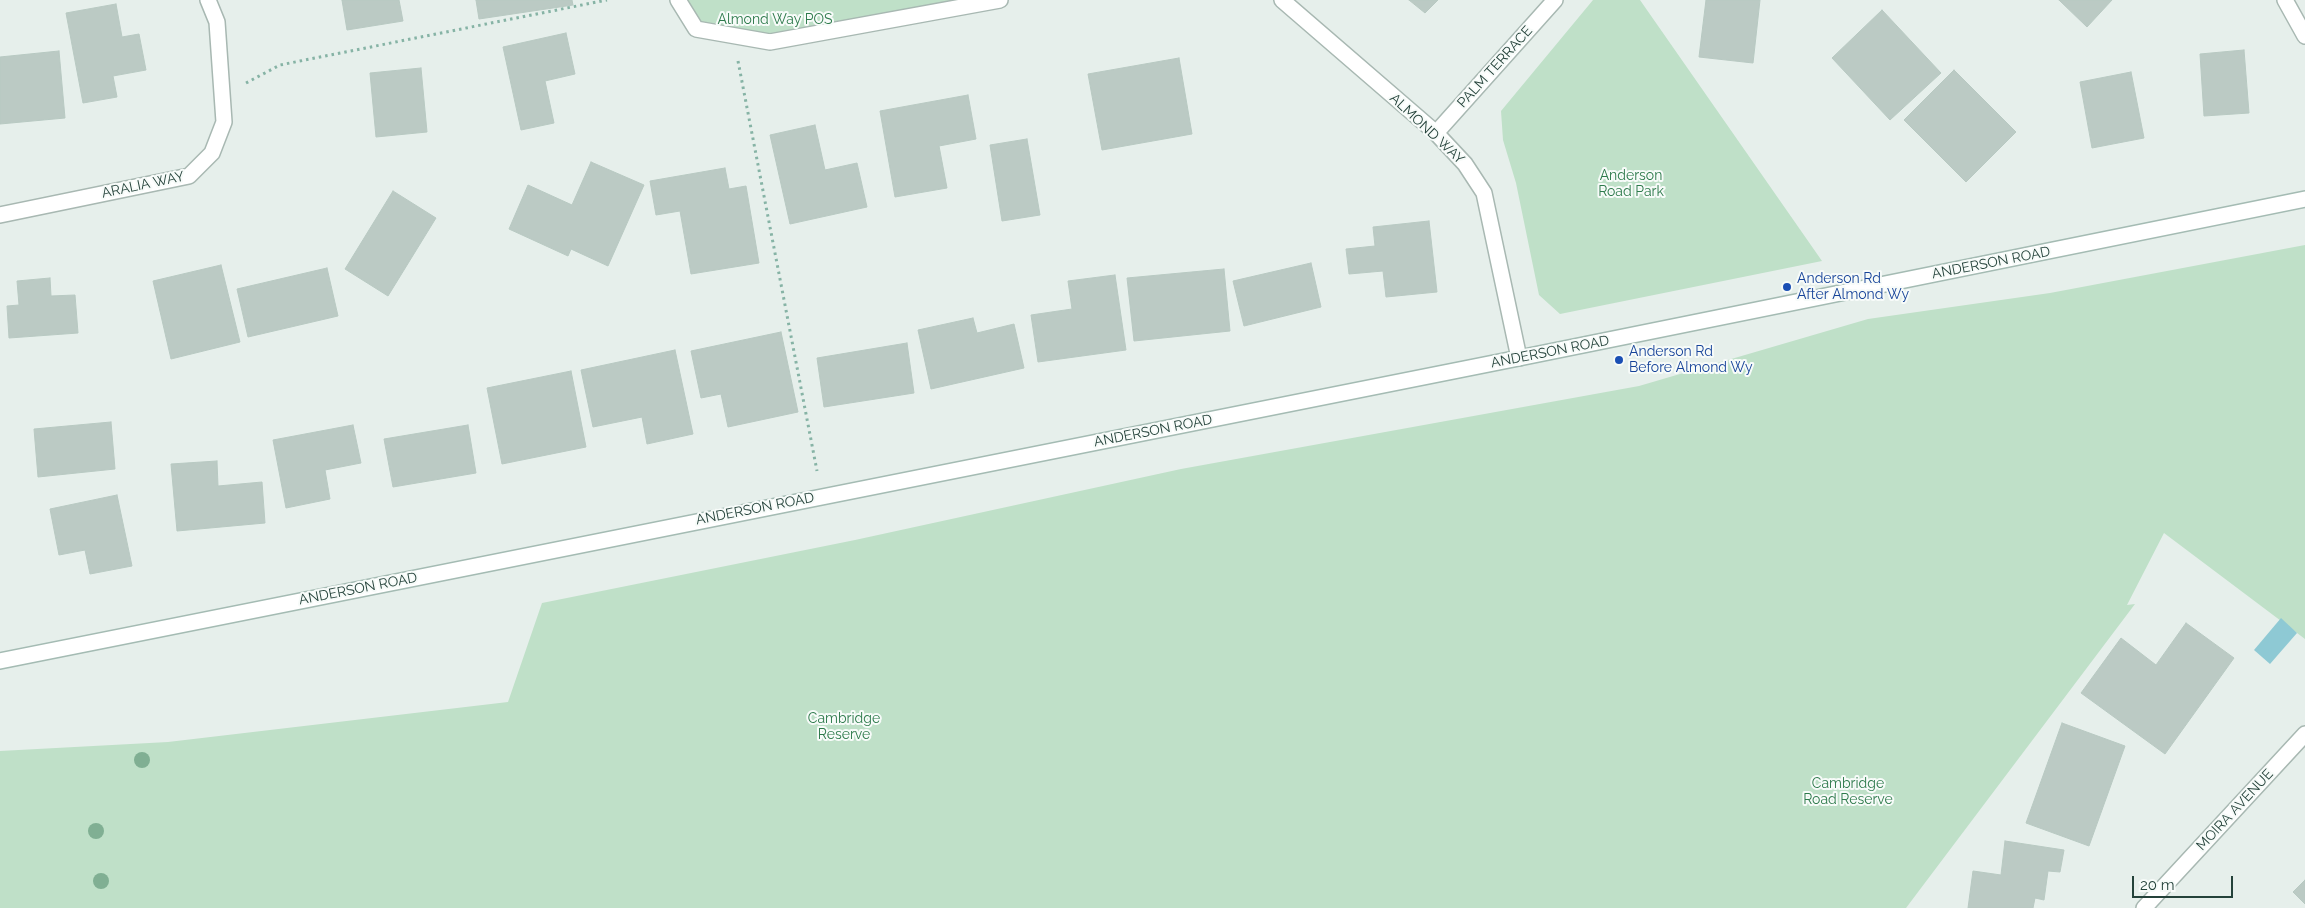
<!DOCTYPE html>
<style>
body{margin:0}
#map{position:relative;width:2305px;height:908px;overflow:hidden;background:#e6efeb;font-family:Raleway,sans-serif}
canvas{display:block}
.scale{position:absolute;left:2132px;top:876px;width:101px;height:22px;box-sizing:border-box;border:2px solid #24423a;border-top:0;padding-left:6px;font-size:15px;line-height:18px;white-space:nowrap;color:#24423a;-webkit-text-stroke:4px #f7fbf9;paint-order:stroke}
</style>
<div id="map">
<canvas width="2305" height="908"></canvas>
<div class="scale">20 m</div>
</div>
<script>
const ctx = document.querySelector('canvas').getContext('2d');
ctx.lineJoin = 'round';
function paint(path, color) { ctx.fillStyle = color; ctx.fill(path, 'evenodd'); }
const toPath = rows => new Path2D(rows.map(r => 'M' + r).join(''));
function stroke(path, color, width, dash) { ctx.strokeStyle = color; ctx.lineWidth = width; ctx.lineCap = dash ? 'butt' : 'round'; ctx.setLineDash(dash || []); ctx.stroke(path); }
function write(font, color, halo, rows, align = 'center') {
  ctx.font = font + ' Raleway,sans-serif'; ctx.lineWidth = 4; ctx.setLineDash([]); ctx.textBaseline = 'middle'; ctx.strokeStyle = halo; ctx.fillStyle = color; for (const [text, x, y, turn = 0] of rows) {
    ctx.save(); ctx.translate(x, y); ctx.rotate((+turn || 0) * Math.PI / 180); ctx.textAlign = isNaN(turn) ? turn : align; if (halo) ctx.strokeText(text, 0, 0); ctx.fillText(text, 0, 0); ctx.restore();
  }
}
paint(toPath([
 [679,0,1000,0,770,42,696,29],
 [1593,0,1640,0,1822,261,1560,314,1539,295,1516,183,1503,140,1501,111],
 [2305,245,2305,639,2164,533,2127,605,2135,604,1906,908,0,908,0,751,168,742,508,702,542,603,855,540,1181,469,1639,386,1868,319,2050,293]
]), '#bfe0c8');
paint(toPath([
 [2281,618,2297,633,2270,664,2254,650]
]), '#8ec9d4');
const building = toPath([
 [342,0,399,0,403,21,347,30,342,0],
 [476,0,572,0,573,5,479,19,476,0],
 [1409,0,1438,0,1425,13,1409,0],
 [1706,0,1760,0,1753,63,1699,57,1706,0],
 [2059,0,2112,0,2087,27,2059,0],
 [116,4,122,37,139,34,146,70,113,76,117,97,83,103,66,13,116,4],
 [1882,10,1941,73,1890,120,1832,58,1882,10],
 [566,33,575,74,545,81,554,123,521,130,503,47,566,33],
 [2244,50,2249,113,2204,116,2200,54,2244,50],
 [59,51,65,118,0,124,0,57,59,51],
 [1179,58,1192,134,1102,150,1088,74,1179,58],
 [421,68,427,132,376,137,370,73,421,68],
 [1954,70,2016,132,1966,182,1904,120,1954,70],
 [2131,72,2144,138,2092,148,2080,82,2131,72],
 [968,95,976,139,939,146,947,188,895,197,880,111,968,95],
 [815,125,825,170,857,163,867,207,790,224,770,135,815,125],
 [1027,139,1040,215,1002,221,990,145,1027,139],
 [591,162,644,185,608,266,571,249,568,256,509,229,528,185,572,205,591,162],
 [725,168,729,189,746,186,759,263,691,274,680,211,656,215,650,181,725,168],
 [393,191,436,218,388,296,345,269,393,191],
 [1429,221,1437,292,1386,297,1383,271,1349,274,1346,249,1375,246,1373,227,1429,221],
 [1311,263,1321,307,1244,326,1233,281,1311,263],
 [221,265,240,342,171,359,153,281,221,265],
 [327,268,338,316,248,337,237,289,327,268],
 [1224,269,1230,331,1134,341,1127,278,1224,269],
 [1115,275,1126,350,1038,362,1031,315,1072,309,1068,281,1115,275],
 [50,278,51,296,75,295,78,333,9,338,7,306,19,305,17,281,50,278],
 [973,318,977,333,1014,324,1024,368,931,389,918,330,973,318],
 [781,332,798,412,728,427,721,394,701,398,691,351,781,332],
 [907,343,914,393,824,407,817,358,907,343],
 [675,350,693,434,647,444,642,417,593,427,581,370,675,350],
 [571,371,586,447,502,464,487,388,571,371],
 [111,422,115,469,38,477,34,429,111,422],
 [353,425,361,463,325,470,330,499,286,508,273,440,353,425],
 [468,425,476,473,393,487,384,439,468,425],
 [217,461,218,486,262,482,265,523,177,531,171,464,217,461],
 [117,495,132,566,90,574,85,550,59,555,50,509,117,495],
 [2186,623,2234,658,2165,754,2081,693,2121,638,2156,665,2186,623],
 [2062,723,2125,746,2089,846,2026,823,2062,723],
 [2005,841,2064,850,2060,872,2048,871,2044,900,2035,898,2033,908,1968,908,1973,871,2001,875,2005,841],
 [2305,880,2305,904,2293,892,2305,880]
]);
paint(building, '#bbcac4');
stroke(building, '#b8c9c2', 1);
const street = toPath([
 [678,0,696,29,770,42,1000,0],
 [1282,0,1436,133,1465,164,1484,193,1519,358],
 [2285,0,2305,36],
 [1436,133,1555,0],
 [0,215,189,176,212,153,224,122,217,22,208,0],
 [2144,908,2305,734]
]);
const secondary = toPath([
 [0,661,1519,358,2305,199]
]);
stroke(street, '#a8b8b2', 18);
stroke(secondary, '#a4bbb3', 18);
stroke(toPath([
 [738,61,817,471],
 [246,83,280,65,607,0]
]), '#86b3a5', 3, [2.5, 4]);
stroke(street, '#fff', 15);
stroke(secondary, '#fff', 15);
ctx.fillStyle = '#80af93';
for (const [x, y] of [
 [142,760],
 [96,831],
 [101,881]
]) { ctx.beginPath(); ctx.arc(x, y, 8, 0, 2 * Math.PI); ctx.fill(); }
for (const [x, y, r, color] of [
 [1787,287,5,"#1a4fb4"],
 [1619,360,5,"#1a4fb4"]
]) { const dot = new Path2D(); dot.arc(x, y, r, 0, 2 * Math.PI); ctx.fillStyle = color; ctx.fill(dot); stroke(dot, '#f7fbf9', 2); }
write('14px', '#2d7a4b', '#f7fbf9', [
 ["Almond Way POS",775,20],
 ["Anderson",1631,176],
 ["Road Park",1631,192],
 ["Cambridge",844,719],
 ["Reserve",844,735],
 ["Cambridge",1848,784],
 ["Road Reserve",1848,800]
]);
write('14px', '#24423a', '#f7fbf9', [
 ["PALM TERRACE",1495,67,-48],
 ["ALMOND WAY",1427,129,43],
 ["ARALIA WAY",143,185,-12],
 ["ANDERSON ROAD",1991,263,-11],
 ["ANDERSON ROAD",1550,352,-11],
 ["ANDERSON ROAD",1153,431,-11],
 ["ANDERSON ROAD",755,509,-11],
 ["ANDERSON ROAD",358,589,-11],
 ["MOIRA AVENUE",2235,810,-47]
]);
write('14px', '#164399', '#f7fbf9', [
 ["Anderson Rd",1797,279],
 ["After Almond Wy",1797,295],
 ["Anderson Rd",1629,352],
 ["Before Almond Wy",1629,368]
], 'left');
</script>
